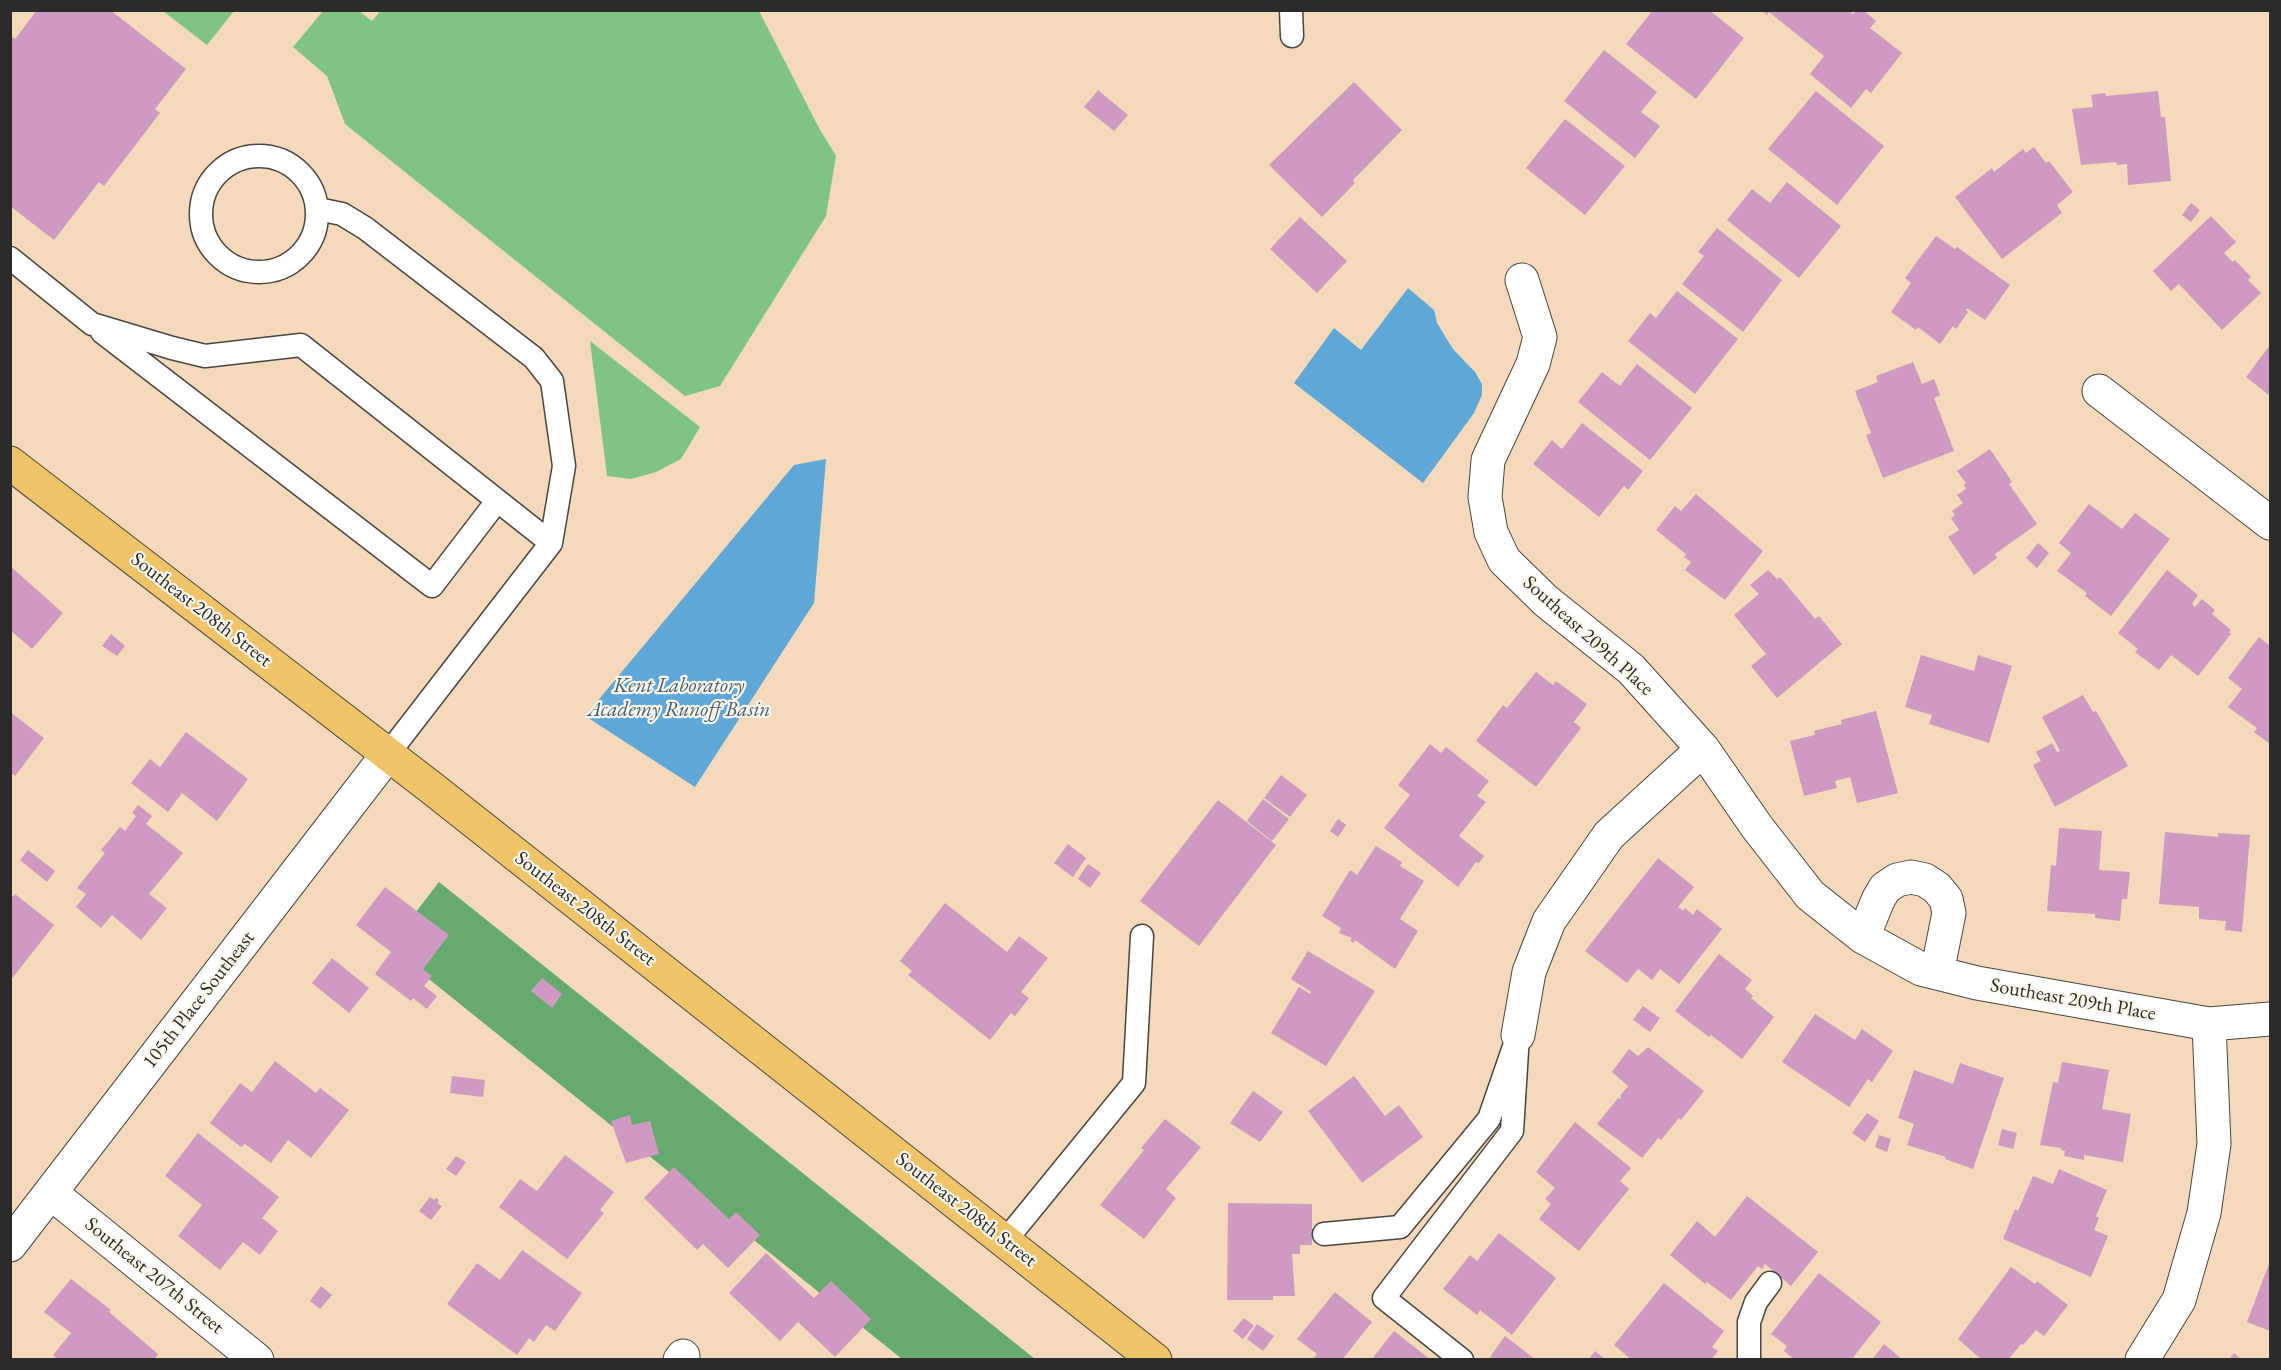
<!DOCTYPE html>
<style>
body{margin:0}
#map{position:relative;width:2281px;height:1370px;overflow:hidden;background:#f4d9bb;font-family:"EB Garamond",serif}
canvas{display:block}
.frame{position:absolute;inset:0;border:12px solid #2b2b2b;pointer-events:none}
</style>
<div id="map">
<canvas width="2281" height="1370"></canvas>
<div class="frame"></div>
</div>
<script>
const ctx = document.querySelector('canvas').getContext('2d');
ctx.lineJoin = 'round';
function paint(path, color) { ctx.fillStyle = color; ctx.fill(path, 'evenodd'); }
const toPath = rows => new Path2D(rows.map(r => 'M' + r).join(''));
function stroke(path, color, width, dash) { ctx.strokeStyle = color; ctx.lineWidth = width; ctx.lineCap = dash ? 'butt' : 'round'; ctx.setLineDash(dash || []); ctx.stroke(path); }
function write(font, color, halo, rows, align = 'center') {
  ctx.font = font + ' "EB Garamond",serif'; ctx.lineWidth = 4.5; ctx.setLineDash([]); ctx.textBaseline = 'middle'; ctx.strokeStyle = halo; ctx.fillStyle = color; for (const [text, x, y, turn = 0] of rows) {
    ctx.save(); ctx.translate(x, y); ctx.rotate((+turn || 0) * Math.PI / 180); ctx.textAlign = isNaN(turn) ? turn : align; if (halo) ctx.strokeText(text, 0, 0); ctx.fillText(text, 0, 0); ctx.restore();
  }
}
paint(toPath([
 [381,10,759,11,819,128,836,156,826,216,720,386,685,396,345,124,327,76,293,47,323,11,359,11,372,21],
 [163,11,234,11,207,45],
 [590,341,700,427,681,459,656,472,631,479,607,476]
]), '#7fc581');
paint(toPath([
 [439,882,1035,1359,902,1359,389,947]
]), '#67aa6f');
paint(toPath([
 [1408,288,1434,310,1437,323,1453,349,1475,372,1482,384,1482,395,1474,413,1423,483,1294,383,1334,328,1361,350],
 [826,459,814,603,695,787,585,716,794,465]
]), '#5fa7d6');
paint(toPath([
 [37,10,110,10,186,69,155,109,160,113,104,186,99,182,54,240,10,206,10,35,15,39],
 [1653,10,1709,10,1744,38,1696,99,1626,44],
 [1761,10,1848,10,1853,14,1856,10,1863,10,1876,21,1870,28,1902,53,1871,93,1866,89,1851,108,1810,74,1824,56,1769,12,1767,15],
 [1604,50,1657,92,1641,112,1660,126,1635,158,1564,101],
 [1354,82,1402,130,1353,180,1355,183,1322,217,1269,165],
 [1098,90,1128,115,1114,131,1084,107],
 [1816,91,1884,146,1837,205,1768,149],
 [2158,91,2161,117,2165,117,2171,181,2128,185,2127,164,2117,165,2116,162,2081,165,2072,109,2093,107,2091,95,2105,93,2106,96],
 [1565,119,1625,166,1585,215,1526,168],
 [2034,147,2046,163,2049,161,2073,192,2057,205,2062,213,2002,259,1955,197,1992,168,1994,172,2023,149,2026,153],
 [1787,182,1841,226,1799,278,1727,220,1752,189,1770,203],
 [2191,203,2200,210,2191,222,2182,215],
 [2211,216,2236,242,2224,253,2233,262,2235,260,2251,277,2248,280,2261,293,2222,330,2179,284,2171,291,2153,271],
 [1300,217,1347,261,1317,293,1270,249],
 [1717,228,1782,280,1743,332,1682,284,1704,256,1698,252],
 [1936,236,1955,249,1957,247,2010,285,1985,320,1967,308,1966,310,1968,312,1956,329,1953,326,1940,344,1918,327,1916,330,1891,312,1911,283,1905,278],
 [1677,291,1738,339,1695,394,1628,341,1650,313,1656,318],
 [2270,345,2270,396,2246,377],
 [1913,362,1922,384,1934,379,1940,395,1934,398,1954,451,1883,478,1866,435,1871,433,1855,391,1878,382,1876,376],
 [1637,364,1692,408,1650,460,1578,402,1602,372,1620,386],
 [1582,423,1643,471,1628,490,1624,486,1599,517,1533,464,1552,440,1562,449],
 [1990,449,2012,482,2009,484,2037,524,1995,554,1997,558,1974,575,1948,537,1959,530,1951,518,1955,515,1952,511,1963,503,1957,495,1966,489,1964,485,1966,483,1957,471],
 [1696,494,1763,551,1725,600,1685,570,1691,562,1684,557,1686,554,1656,530,1675,506,1681,511],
 [2089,504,2122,529,2135,513,2170,539,2111,616,2085,596,2087,593,2057,571,2071,553,2059,543],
 [2038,543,2049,553,2037,568,2026,558],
 [10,566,63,613,32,649,10,630],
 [1768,570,1777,579,1780,577,1815,619,1819,616,1842,644,1777,698,1751,666,1766,654,1734,615,1759,594,1750,585],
 [2167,570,2198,595,2192,604,2195,607,2202,599,2215,610,2212,614,2231,630,2229,632,2231,634,2198,676,2171,655,2159,670,2135,652,2138,649,2118,633],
 [111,634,125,646,117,656,102,646],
 [2259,637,2270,646,2270,744,2254,732,2257,728,2228,707,2242,689,2228,678],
 [1921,655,1974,671,1978,655,2012,666,1989,743,1929,724,1932,715,1905,707],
 [1536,672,1553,685,1556,681,1587,704,1574,722,1581,728,1536,787,1476,741,1503,705,1507,708],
 [2083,695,2093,712,2096,711,2128,766,2055,807,2033,765,2041,761,2036,752,2052,743,2057,752,2060,751,2042,717],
 [1876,711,1898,793,1857,803,1850,777,1835,781,1837,788,1804,796,1790,741,1815,735,1814,731,1842,724,1841,720],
 [10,712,44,738,15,776,10,772],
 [186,732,248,779,217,821,182,793,168,812,131,783,150,759,160,767],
 [1430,744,1441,753,1446,747,1489,781,1477,796,1486,802,1459,836,1484,856,1479,863,1476,862,1458,887,1384,828,1410,795,1398,785],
 [1281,775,1307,795,1290,817,1264,798],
 [1263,799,1289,819,1272,841,1247,821],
 [1218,800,1276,845,1199,946,1140,901],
 [138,805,152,816,146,824,183,853,149,894,167,908,141,940,112,915,101,928,76,907,86,894,77,888,105,853,101,850,120,827,125,831,136,816,132,813],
 [1338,819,1346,825,1338,837,1330,831],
 [2059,828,2102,831,2099,870,2130,872,2127,899,2122,899,2120,921,2095,918,2095,914,2047,911,2051,865,2056,866],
 [2165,832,2218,837,2218,833,2250,835,2242,932,2225,930,2226,921,2199,919,2199,907,2159,904],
 [1068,844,1086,858,1073,877,1054,863],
 [1376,846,1402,862,1400,866,1424,881,1400,919,1418,931,1395,969,1355,940,1353,943,1350,940,1352,938,1339,933,1341,928,1322,916,1350,870,1357,875],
 [28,850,55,871,47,882,20,860],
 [1658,858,1694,887,1678,907,1683,911,1685,908,1693,915,1697,909,1722,929,1679,984,1660,969,1652,980,1638,969,1627,983,1585,951],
 [1088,864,1101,873,1090,888,1078,879],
 [385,887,449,935,423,969,432,976,424,986,437,996,427,1009,413,998,411,1001,375,974,391,952,356,925],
 [15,894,54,925,10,981,10,899],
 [945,903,1007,952,1019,936,1048,958,1021,992,1029,998,1015,1016,1011,1013,990,1040,908,975,912,971,900,961],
 [1308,951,1375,991,1326,1066,1271,1033,1299,987,1310,994,1311,992,1291,979],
 [1719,954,1752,980,1745,989,1753,996,1751,998,1774,1017,1742,1059,1711,1035,1709,1037,1675,1011],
 [332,958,369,988,349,1013,312,983],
 [542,978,562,994,552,1008,531,991],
 [1643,1006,1660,1018,1650,1032,1633,1020],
 [1815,1014,1855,1040,1862,1029,1893,1051,1872,1082,1868,1079,1849,1107,1782,1062],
 [1648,1047,1704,1091,1681,1120,1679,1118,1661,1140,1658,1138,1642,1158,1597,1124,1618,1098,1620,1099,1621,1097,1620,1096,1628,1086,1612,1072,1629,1049,1638,1056],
 [275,1061,316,1093,320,1088,349,1110,311,1158,288,1140,271,1163,245,1144,241,1147,210,1123,240,1083,252,1092],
 [2062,1062,2109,1070,2102,1109,2131,1114,2123,1162,2084,1155,2084,1160,2064,1156,2065,1151,2061,1150,2061,1148,2040,1145,2053,1082,2058,1083],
 [1960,1063,2004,1078,1973,1169,1945,1159,1946,1157,1907,1145,1914,1124,1898,1118,1914,1070,1953,1084],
 [452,1076,485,1080,483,1097,450,1093],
 [1354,1076,1385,1116,1399,1105,1423,1137,1362,1183,1308,1111],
 [1253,1091,1283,1112,1260,1142,1230,1123],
 [1867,1113,1879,1121,1865,1142,1852,1133],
 [630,1115,632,1125,650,1121,659,1154,626,1163,611,1121],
 [1165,1119,1201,1147,1166,1189,1176,1198,1144,1239,1100,1205,1144,1150,1141,1148],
 [1575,1122,1631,1168,1620,1181,1629,1189,1579,1251,1539,1219,1551,1204,1545,1199,1555,1188,1536,1172],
 [2002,1129,2017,1133,2013,1149,1998,1145],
 [198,1133,279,1197,262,1218,278,1231,260,1255,243,1242,220,1270,178,1236,202,1205,165,1176],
 [1879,1135,1891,1139,1887,1152,1875,1147],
 [565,1155,614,1192,600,1210,604,1213,567,1259,499,1207,520,1179,537,1191],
 [456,1156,466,1162,456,1176,446,1169],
 [674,1167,729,1219,736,1212,760,1235,728,1268,703,1244,697,1250,644,1198],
 [2059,1169,2107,1190,2096,1216,2099,1218,2094,1230,2108,1236,2091,1277,2003,1239,2015,1209,2018,1211,2033,1176,2053,1184],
 [1747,1196,1818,1252,1791,1286,1765,1264,1762,1269,1758,1266,1731,1300,1707,1282,1705,1284,1670,1255,1697,1221,1715,1237],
 [430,1197,434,1200,436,1198,439,1200,437,1203,442,1206,431,1220,419,1211],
 [1228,1203,1312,1204,1312,1245,1300,1245,1300,1254,1292,1254,1295,1296,1273,1296,1273,1300,1227,1300],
 [1499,1233,1556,1278,1512,1335,1480,1310,1477,1315,1443,1289,1470,1255,1477,1261],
 [522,1250,582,1293,555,1331,546,1325,534,1342,529,1338,517,1355,447,1304,477,1263,500,1280],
 [766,1253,814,1298,831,1281,871,1319,835,1357,798,1322,780,1341,729,1293],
 [2270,1261,2270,1331,2247,1322],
 [2011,1267,2035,1284,2037,1281,2068,1305,2044,1336,2036,1330,2023,1345,2021,1344,2008,1360,1982,1360,1958,1339],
 [1819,1273,1881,1322,1851,1360,1795,1360,1784,1351,1787,1346,1771,1334],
 [71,1279,111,1310,109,1312,158,1354,154,1360,58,1360,53,1355,71,1333,44,1312],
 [1664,1283,1724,1331,1712,1347,1718,1351,1711,1360,1632,1360,1614,1345],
 [321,1286,332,1295,320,1309,310,1301],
 [1335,1292,1372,1322,1342,1360,1312,1360,1317,1354,1297,1339],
 [1244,1318,1254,1326,1243,1339,1233,1331],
 [1257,1324,1274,1336,1263,1351,1247,1339],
 [1394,1331,1431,1360,1371,1360],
 [1505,1336,1536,1360,1493,1360,1490,1357],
 [1884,1344,1903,1360,1872,1360],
 [1595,1351,1606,1360,1588,1360],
 [2234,1353,2242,1360,2229,1360]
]), '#cf9ac2');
const lane = toPath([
 [1291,10,1292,36],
 '201 214a58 58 0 1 1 116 0a58 58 0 1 1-116 0Z',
 [318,209,342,214,365,228,534,358,552,381,564,466,551,543,388,754],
 [10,258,92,324,172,348,205,356,301,345,551,543],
 [102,332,432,586,497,501],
 [1324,1234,1400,1227,1489,1119,1518,1035,1512,1131,1384,1298,1462,1360],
 [1005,1241,1134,1083,1142,936],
 [1749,1360,1749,1322,1756,1302,1770,1283]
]);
const street = toPath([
 [1522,280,1540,337,1533,364,1488,460,1485,497,1491,532,1504,560,1546,601,1631,669,1703,749,1757,827,1810,895,1863,937,1921,969,1977,983,2209,1024,2270,1019],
 [2099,391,2270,523],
 [1863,937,1878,900,1885,888,1897,880,1911,877,1925,880,1937,888,1946,899,1949,913,1937,973],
 [1518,1035,1529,972,1549,921,1609,835,1703,749],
 [51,1193,257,1360],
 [10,1245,388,754],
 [680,1360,683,1356],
 [2142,1360,2179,1300,2204,1213,2214,1144,2209,1024]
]);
const primary = toPath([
 [10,463,433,789,1155,1360]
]);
stroke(lane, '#494541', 25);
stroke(street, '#494541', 35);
stroke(primary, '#494541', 35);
stroke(lane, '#fff', 22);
stroke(street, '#fff', 33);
stroke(primary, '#efc469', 33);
write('20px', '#2b2b2b', '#fbf7ec', [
 ["Southeast 208th Street",201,610,38],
 ["Southeast 209th Place",1588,636,42],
 ["Southeast 208th Street",585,909,38],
 ["105th Place Southeast",199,1000,-52],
 ["Southeast 209th Place",2073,1000,10],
 ["Southeast 208th Street",966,1210,38],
 ["Southeast 207th Street",154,1276,39]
]);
write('italic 21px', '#405d6f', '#fbf7ec', [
 ["Kent Laboratory",679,686],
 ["Academy Runoff Basin",679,710]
]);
</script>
